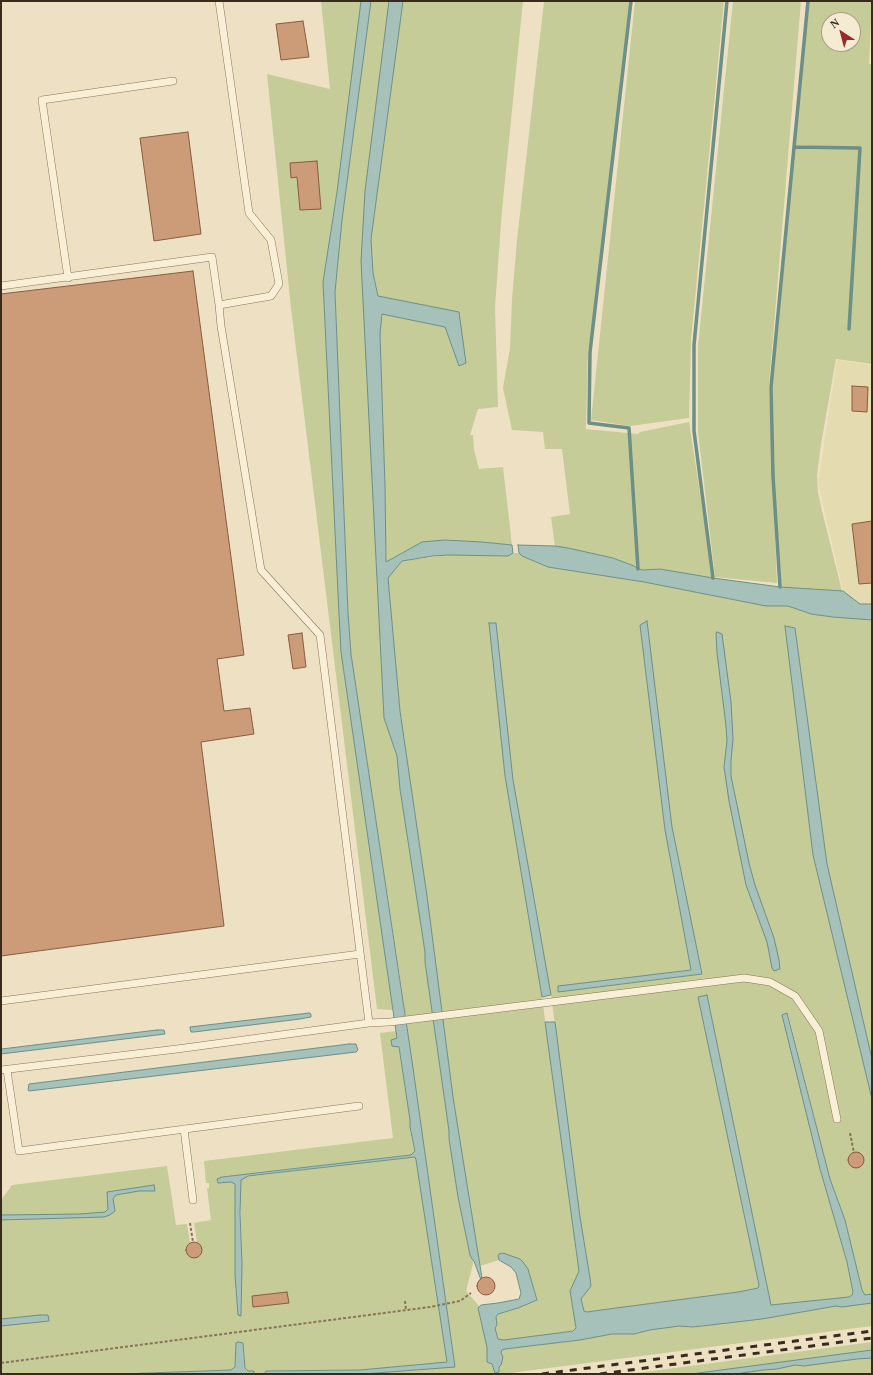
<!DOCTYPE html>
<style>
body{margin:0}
#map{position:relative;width:873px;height:1375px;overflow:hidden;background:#eee1c3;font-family:"Times New Roman",serif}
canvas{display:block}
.frame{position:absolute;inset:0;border:2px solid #382b1e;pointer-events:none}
.north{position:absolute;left:821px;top:12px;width:40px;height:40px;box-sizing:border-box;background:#f5ebd3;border:1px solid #a99e8b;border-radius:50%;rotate:324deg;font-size:11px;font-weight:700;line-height:16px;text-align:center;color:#382b1e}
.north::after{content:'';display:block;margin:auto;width:14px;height:18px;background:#972a2b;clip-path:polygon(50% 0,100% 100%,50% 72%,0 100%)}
</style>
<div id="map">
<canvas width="873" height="1375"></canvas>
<div class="frame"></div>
<div class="north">N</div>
</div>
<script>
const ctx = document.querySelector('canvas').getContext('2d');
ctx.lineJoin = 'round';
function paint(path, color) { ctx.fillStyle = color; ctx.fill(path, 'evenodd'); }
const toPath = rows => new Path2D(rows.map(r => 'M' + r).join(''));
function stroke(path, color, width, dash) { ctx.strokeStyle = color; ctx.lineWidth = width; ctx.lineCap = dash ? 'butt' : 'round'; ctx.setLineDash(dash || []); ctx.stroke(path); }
paint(toPath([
 [837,360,872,365,872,604,860,604,843,591,818,483]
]), '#e4dbb1');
paint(toPath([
 [321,1,361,1,337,192,323,282,341,652,393,1010,377,1009,291,308,267,74,330,89],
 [371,1,389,1,365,191,369,402,384,718,397,756,400,789,425,952,425,962,449,1131,449,1139,458,1197,470,1255,472,1259,474,1260,466,1291,479,1306,479,1311,487,1347,487,1359,492,1364,495,1373,499,1372,499,1367,501,1365,501,1353,502,1350,505,1349,580,1340,612,1334,634,1334,649,1330,679,1326,693,1327,762,1319,836,1306,842,1307,872,1303,872,1326,503,1374,363,1374,455,1366,400,977,351,654,348,613,335,292,342,220],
 [403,1,523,1,502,210,495,307,498,407,478,409,470,435,473,435,474,449,479,469,503,467,512,545,482,542,445,540,422,542,386,562,385,486,380,334,382,313,373,273,371,239],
 [544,1,632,1,603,252,588,352,586,429,638,434,640,432,689,422,713,578,660,569,649,570,638,569,634,566,613,558,555,546,551,517,570,514,562,449,545,449,543,432,512,430,503,388,510,348,512,299,517,240],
 [635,1,724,1,691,340,689,418,630,426,591,420],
 [733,1,801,1,769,386,777,583,715,577,698,432,698,346],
 [809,1,872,1,869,64,872,64,872,364,836,359,821,444,817,475,818,492,822,511,842,591,780,587,777,536,774,476,772,386,776,331],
 [829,20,853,20,853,44,829,44],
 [513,553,519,553,522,556,548,567,644,582,766,606,787,606,794,608,811,614,833,617,872,620,872,1059,827,864,795,628,785,626,813,855,872,1099,872,1294,865,1295,862,1290,845,1220,830,1179,788,1014,786,1031,788,1037,820,1169,847,1262,853,1292,852,1295,849,1297,771,1306,707,995,698,997,759,1285,758,1288,738,1292,616,1308,587,1312,583,1310,581,1299,591,1286,590,1278,580,1217,551,995,513,780,496,624,489,623,505,776,542,997,579,1272,570,1291,576,1324,575,1329,571,1331,538,1336,504,1340,498,1339,495,1328,496,1317,498,1314,518,1308,537,1300,528,1269,503,1253,499,1254,498,1256,499,1260,480,1266,453,1097,427,896,400,711,388,578,402,561,409,560,448,555,508,556],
 [646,622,672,827,702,974,559,992,558,986,691,970,665,830,640,625],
 [396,1031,410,1120,410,1131,415,1150,415,1153,411,1155,222,1177,225,1182,231,1182,235,1184,236,1293,241,1316,242,1264,240,1187,241,1180,244,1177,415,1157,416,1160,447,1362,360,1370,266,1371,264,1374,254,1374,253,1372,248,1371,245,1368,244,1349,241,1342,238,1342,236,1343,235,1367,231,1370,121,1374,1,1374,1,1200,12,1185,167,1166,176,1225,187,1224,190,1243,197,1242,194,1223,211,1220,207,1188,209,1188,209,1183,206,1183,204,1161,393,1138,380,1033],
 [872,1342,872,1374,629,1374]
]), '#c6cc97');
const water = toPath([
 [361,1,371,1,342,220,335,292,348,613,351,654,412,1061,455,1367,363,1374,264,1374,266,1371,360,1370,447,1362,416,1160,415,1157,248,1176,241,1180,240,1213,242,1264,241,1316,238,1315,235,1275,235,1184,231,1182,218,1183,217,1179,222,1177,411,1155,415,1151,410,1127,410,1120,399,1047,392,1046,391,1040,397,1038,341,652,339,614,323,282,337,192,361,1],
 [389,1,403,1,371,239,373,273,378,296,459,312,466,363,459,366,445,327,382,314,380,334,385,486,386,562,422,542,445,540,482,542,512,545,513,553,508,556,448,555,433,556,402,561,388,578,400,711,427,896,453,1097,482,1278,481,1280,474,1261,472,1259,470,1255,458,1197,449,1139,449,1131,425,962,425,952,400,789,397,756,384,718,361,261,365,191,389,1],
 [518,545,555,546,568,548,613,558,634,566,638,569,643,570,660,569,713,578,780,587,843,591,860,604,872,604,872,620,833,617,811,614,794,608,787,606,766,606,644,582,548,567,522,556,519,553,518,545],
 [647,621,672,827,702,974,558,992,558,986,691,970,665,830,640,625,647,621],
 [489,623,496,623,513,780,551,995,542,997,505,776,489,623],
 [785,626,795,628,827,864,872,1059,872,1099,813,855,785,626],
 [717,632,722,634,731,702,733,739,731,761,731,776,749,863,755,885,774,938,779,960,780,969,774,971,772,968,767,942,746,885,729,801,724,767,727,741,726,726,717,653,716,633,717,632],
 [707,995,771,1305,849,1297,852,1295,853,1292,847,1262,820,1169,782,1015,787,1013,830,1179,845,1220,862,1290,865,1295,872,1294,872,1303,842,1307,836,1306,762,1319,693,1327,679,1326,650,1330,634,1334,612,1334,580,1340,505,1349,502,1350,501,1353,503,1357,501,1365,499,1367,499,1372,495,1373,492,1364,487,1362,487,1347,478,1308,481,1305,498,1303,519,1299,521,1293,516,1273,511,1267,499,1260,498,1256,499,1254,503,1253,520,1259,523,1262,528,1269,537,1300,518,1308,498,1314,496,1317,497,1325,495,1328,498,1339,504,1340,566,1332,573,1331,576,1328,570,1291,579,1271,545,1022,555,1022,580,1217,590,1278,591,1286,581,1299,584,1311,587,1312,616,1308,738,1292,758,1288,759,1285,698,997,707,995],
 [309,1013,311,1014,311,1017,300,1019,194,1032,191,1032,190,1028,190,1027,309,1013],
 [157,1030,164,1030,165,1034,1,1054,1,1049,10,1048,157,1030],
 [349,1044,356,1044,358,1050,356,1052,29,1091,28,1090,29,1084,349,1044],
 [154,1185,155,1191,139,1191,116,1195,113,1199,115,1211,110,1215,104,1217,1,1220,1,1215,3,1215,80,1214,105,1212,108,1209,107,1192,154,1185],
 [40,1315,48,1315,49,1321,1,1326,1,1319,40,1315],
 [238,1342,243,1343,245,1368,248,1371,254,1371,254,1374,121,1374,231,1370,235,1367,236,1343,238,1342],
 [872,1350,872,1358,857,1359,804,1366,795,1365,777,1369,763,1370,735,1374,691,1374,872,1350]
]);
paint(water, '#a5c1b9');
stroke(water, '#6c8f87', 1);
stroke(toPath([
 [631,1,590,352,589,423,629,428,638,569],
 [795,147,860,148,849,329],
 [713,578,694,431,694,345,727,1],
 [780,587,773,476,771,387,808,1]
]), '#6c8f87', 3.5);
const building = toPath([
 [303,21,309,57,281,60,276,24,303,21],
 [188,132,201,234,154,241,140,138,188,132],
 [317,161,321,209,300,210,297,177,291,178,290,163,317,161],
 [193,271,244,655,217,659,224,711,250,708,254,734,201,742,224,926,1,956,1,294,193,271],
 [852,386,868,387,867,412,852,411,852,386],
 [872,521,872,583,859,584,852,524,872,521],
 [302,633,306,667,293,669,288,635,302,633],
 '848 1160a8 8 0 1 1 16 0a8 8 0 1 1-16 0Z',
 '186 1250a8 8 0 1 1 16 0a8 8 0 1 1-16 0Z',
 '477 1286a9 9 0 1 1 18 0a9 9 0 1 1-18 0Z',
 [287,1292,289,1303,253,1307,252,1296,287,1292]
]);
paint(building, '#cc9c79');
stroke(building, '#885c40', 1);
const lane = toPath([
 [68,278,42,100,173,81],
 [1,286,212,257,219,305,271,296,279,284,271,240,249,213,219,1],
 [219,305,221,326,261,570,320,635,369,1023],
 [1,1001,360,954],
 [1,1070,177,1049,369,1023,390,1022,744,978,770,982,795,996,819,1031,837,1119],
 [7,1070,19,1151,359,1106],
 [184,1129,193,1200]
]);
stroke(lane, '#88735a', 8);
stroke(toPath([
 [850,1133,854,1153],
 [190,1223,193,1242],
 [405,1301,406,1310],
 [1,1363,430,1307,460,1301,471,1293]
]), '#88735a', 2, [3, 2]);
stroke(lane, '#f9efd7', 7);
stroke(toPath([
 [542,1374,872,1331],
 [600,1374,872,1338]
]), '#382b1e', 3, [7, 7]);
</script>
